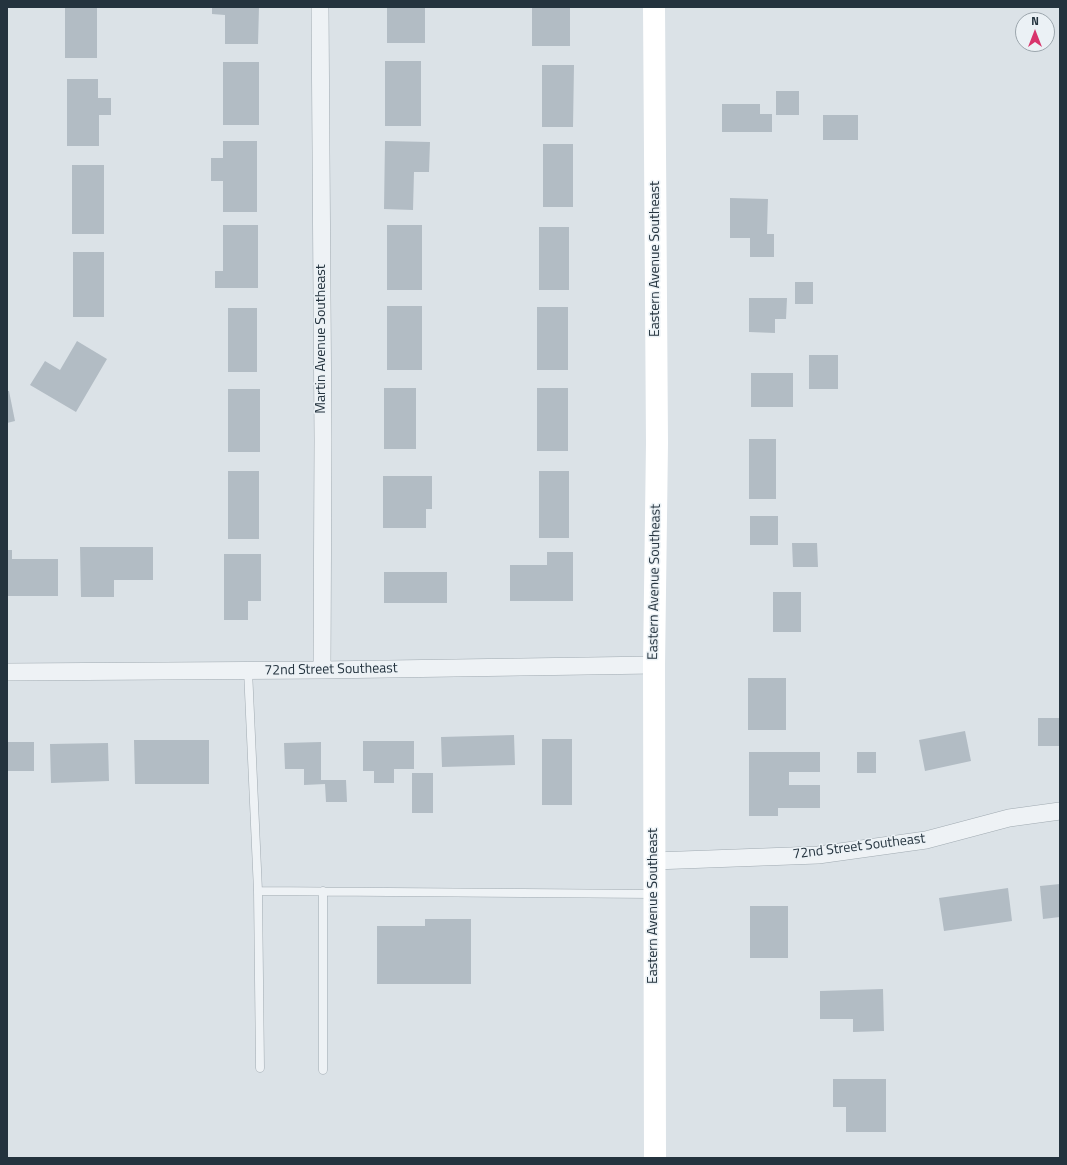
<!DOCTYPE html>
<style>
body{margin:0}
#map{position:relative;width:1067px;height:1165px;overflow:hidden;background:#dbe2e7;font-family:"Titillium Web",sans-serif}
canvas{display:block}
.frame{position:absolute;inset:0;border:8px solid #24333e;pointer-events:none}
.north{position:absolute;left:1015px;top:12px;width:40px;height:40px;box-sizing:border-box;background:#ebf1f5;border:1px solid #9ba5ac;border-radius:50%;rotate:0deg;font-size:11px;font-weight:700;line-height:16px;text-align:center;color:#24333e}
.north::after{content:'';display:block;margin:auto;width:14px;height:18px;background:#d8346c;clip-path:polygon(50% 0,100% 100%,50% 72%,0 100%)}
</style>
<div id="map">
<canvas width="1067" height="1165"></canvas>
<div class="frame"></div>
<div class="north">N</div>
</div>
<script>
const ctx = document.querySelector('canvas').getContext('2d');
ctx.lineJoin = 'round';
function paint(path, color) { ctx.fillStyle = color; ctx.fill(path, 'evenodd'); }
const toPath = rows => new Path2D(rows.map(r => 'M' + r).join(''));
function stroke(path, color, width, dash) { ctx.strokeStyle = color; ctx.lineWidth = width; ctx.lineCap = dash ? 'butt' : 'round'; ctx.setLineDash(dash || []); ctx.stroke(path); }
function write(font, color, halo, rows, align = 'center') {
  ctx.font = font + ' "Titillium Web",sans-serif'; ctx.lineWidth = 3; ctx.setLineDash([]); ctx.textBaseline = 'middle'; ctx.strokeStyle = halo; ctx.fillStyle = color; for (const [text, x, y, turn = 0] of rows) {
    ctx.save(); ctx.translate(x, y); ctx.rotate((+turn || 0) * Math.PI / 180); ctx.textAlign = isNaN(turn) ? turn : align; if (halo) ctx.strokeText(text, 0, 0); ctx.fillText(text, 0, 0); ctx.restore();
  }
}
paint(toPath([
 [65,7,97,7,97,58,65,58],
 [212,7,259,7,258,44,225,44,225,15,212,14],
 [387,7,425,7,425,43,387,43],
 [532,7,570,7,570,46,532,46],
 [385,61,421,61,421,126,385,126],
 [223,62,259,62,259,125,223,125],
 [542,65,574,65,573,127,542,127],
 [67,79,98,79,98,98,111,98,111,115,99,115,99,146,67,146],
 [776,91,799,91,799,115,776,115],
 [722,104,760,104,760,114,772,114,772,132,722,132],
 [823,115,858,115,858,140,823,140],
 [223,141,257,141,257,212,223,212,223,181,211,181,211,158,223,158],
 [385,141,430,142,429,172,414,172,413,210,384,209],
 [543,144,573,144,573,207,543,207],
 [72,165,104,165,104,234,72,234],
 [730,198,768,199,767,234,774,234,774,257,750,257,750,238,730,238],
 [223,225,258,225,258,288,215,288,215,271,223,271],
 [387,225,422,225,422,290,387,290],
 [539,227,569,227,569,290,539,290],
 [73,252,104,252,104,317,73,317],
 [795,282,813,282,813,304,795,304],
 [749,298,787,298,786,319,775,319,775,333,749,332],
 [387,306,422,306,422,370,387,370],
 [537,307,568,307,568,370,537,370],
 [228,308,257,308,257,372,228,372],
 [77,341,107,359,76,412,30,385,45,361,60,370],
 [809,355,838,355,838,389,809,389],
 [751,373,793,373,793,407,751,407],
 [384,388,416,388,416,449,384,449],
 [537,388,568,388,568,451,537,451],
 [228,389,260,389,260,452,228,452],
 [7,391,9,391,15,421,7,423],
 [749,439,776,439,776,499,749,499],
 [228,471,259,471,259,539,228,539],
 [539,471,569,471,569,538,539,538],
 [383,476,432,476,432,509,426,509,426,528,383,528],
 [750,516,778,516,778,545,750,545],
 [792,543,817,543,818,567,793,567],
 [80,547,153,547,153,580,114,580,114,597,81,597],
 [7,550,12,550,12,559,58,559,58,596,7,596],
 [547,552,573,552,573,601,510,601,510,565,547,565],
 [224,554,261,554,261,601,248,601,248,620,224,620],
 [384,572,447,572,447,603,384,603],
 [773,592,801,592,801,632,773,632],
 [748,678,786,678,786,730,748,730],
 [1038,718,1060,718,1060,746,1038,746],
 [965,731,971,761,925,771,919,740],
 [514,735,515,765,442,767,441,737],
 [542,739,572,739,572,805,542,805],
 [134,740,209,740,209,784,135,784],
 [363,741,414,741,414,769,394,769,394,783,374,783,374,771,363,771],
 [7,742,34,742,34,771,7,771],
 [321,742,321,780,346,780,347,802,326,802,325,784,304,785,304,769,285,769,284,743],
 [108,743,109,781,51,783,50,744],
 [749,752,820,752,820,772,789,772,789,785,820,785,820,808,778,808,778,816,749,816],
 [857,752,876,752,876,773,857,773],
 [412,773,433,773,433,813,412,813],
 [1060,884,1060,917,1043,919,1040,886],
 [1008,888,1012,921,944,931,939,898],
 [750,906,788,906,788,958,750,958],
 [425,919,471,919,471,984,377,984,377,926,425,926],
 [883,989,884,1031,853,1032,853,1019,820,1019,820,991],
 [833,1079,886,1079,886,1132,846,1132,846,1107,833,1107]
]), '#b2bcc4');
const lane = toPath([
 [248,670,258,891,653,894],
 [258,891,260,1068],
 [323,891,323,1070]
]);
const street = toPath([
 [320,7,323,440,322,670],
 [7,672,322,670,654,665],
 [654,861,818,855,926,840,1009,818,1060,811]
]);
stroke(lane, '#a0aab1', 9);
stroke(street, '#a0aab1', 18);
stroke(lane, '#eef2f5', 8);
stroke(street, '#eef2f5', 17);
stroke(toPath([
 [654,7,657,443,654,665,655,1158]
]), '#fff', 22);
write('14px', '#24333e', '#ebf1f5', [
 ["Eastern Avenue Southeast",656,259,-90],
 ["Martin Avenue Southeast",322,339,-90],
 ["Eastern Avenue Southeast",655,582,-89],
 ["72nd Street Southeast",331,670,-1],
 ["72nd Street Southeast",859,847,-7],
 ["Eastern Avenue Southeast",654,906,-90]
]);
</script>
